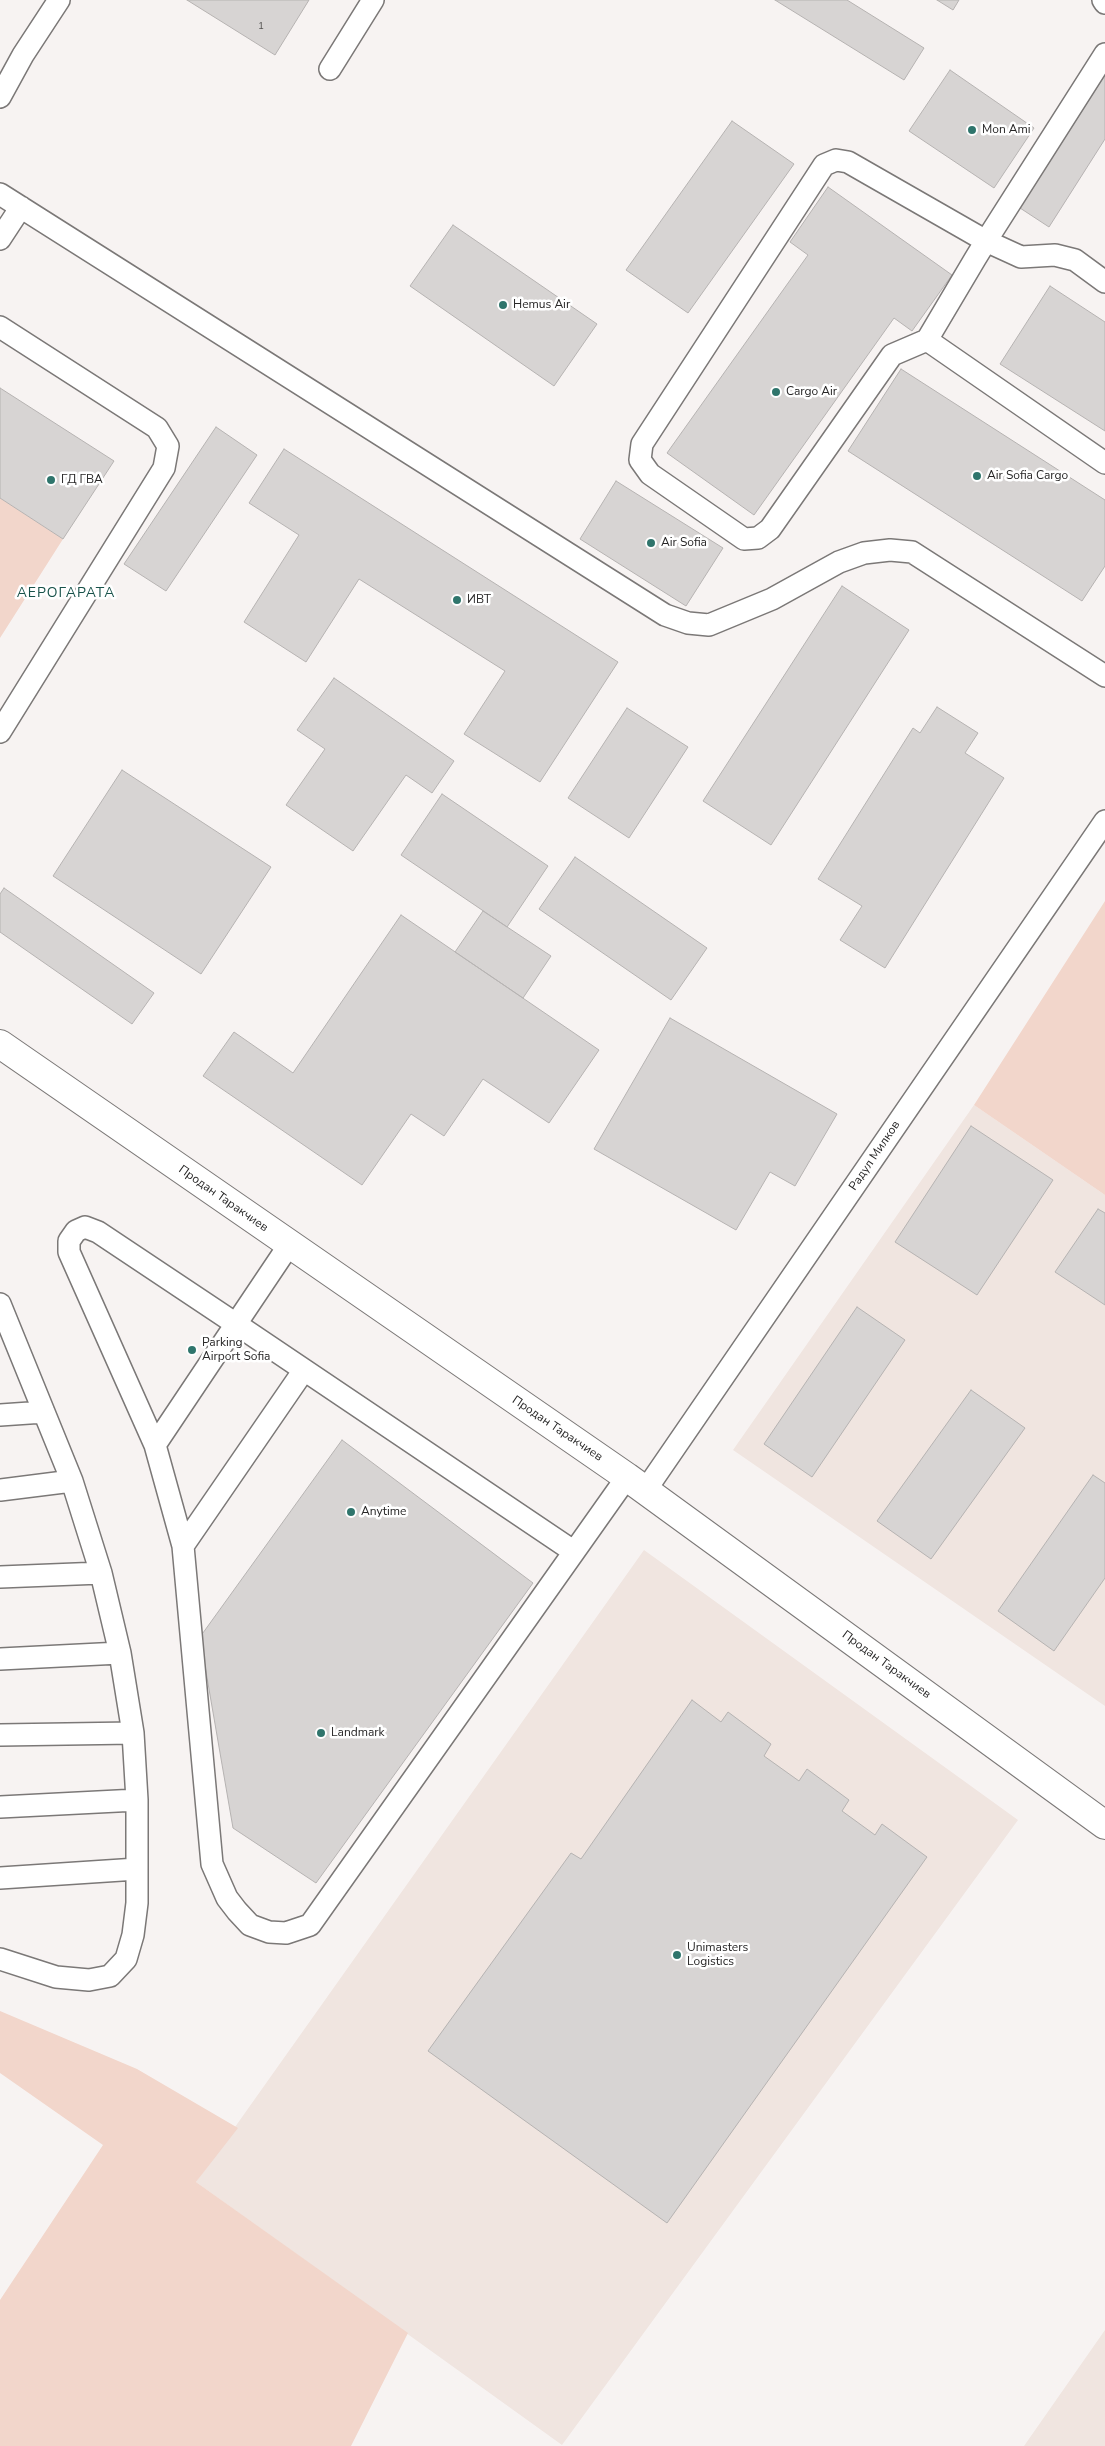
<!DOCTYPE html>
<meta charset="utf-8">
<style>
body{margin:0}
canvas{display:block;background:#f7f3f2}
</style>
<canvas width="1105" height="2446"></canvas>
<script>
const ctx = document.querySelector('canvas').getContext('2d');
ctx.lineJoin = 'round';
function paint(path, color) { ctx.fillStyle = color; ctx.fill(path, 'evenodd'); }
const toPath = rows => new Path2D(rows.map(r => 'M' + r).join(''));
function stroke(path, color, width, dash) { ctx.strokeStyle = color; ctx.lineWidth = width; ctx.lineCap = dash ? 'butt' : 'round'; ctx.setLineDash(dash || []); ctx.stroke(path); }
function write(font, color, halo, rows, align = 'center') {
  ctx.font = font + ' "Nunito Sans",sans-serif'; ctx.lineWidth = 5; ctx.setLineDash([]); ctx.textBaseline = 'middle'; ctx.strokeStyle = halo; ctx.fillStyle = color; for (const [text, x, y, turn = 0] of rows) {
    ctx.save(); ctx.translate(x, y); ctx.rotate((+turn || 0) * Math.PI / 180); ctx.textAlign = isNaN(turn) ? turn : align; if (halo) ctx.strokeText(text, 0, 0); ctx.fillText(text, 0, 0); ctx.restore();
  }
}
paint(toPath([
 [974,1105,1105,1195,1105,1706,733,1450],
 [644,1550,1018,1820,562,2445,196,2182],
 [1105,2330,1105,2446,1024,2446]
]), '#f0e5e0');
paint(toPath([
 [0,498,63,539,0,638],
 [1105,901,1105,1195,974,1105],
 [0,2011,137,2069,238,2128,196,2182,408,2333,351,2446,0,2446,0,2300,103,2145,0,2073]
]), '#f2d6cb');
const building = toPath([
 [187,0,309,0,275,55,187,0],
 [775,0,847,0,924,48,904,80,775,0],
 [937,0,959,0,953,10,937,0],
 [950,70,1034,128,994,188,909,131,950,70],
 [1105,75,1105,139,1049,227,1020,208,1105,75],
 [732,121,794,164,688,313,626,270,732,121],
 [828,187,952,275,912,331,894,318,754,515,667,453,808,255,790,242,828,187],
 [453,225,597,324,554,386,410,286,453,225],
 [1050,286,1105,322,1105,431,1000,364,1050,286],
 [901,369,1105,500,1105,566,1082,601,848,451,901,369],
 [0,388,114,461,63,539,0,498,0,388],
 [216,427,257,455,166,591,124,564,216,427],
 [284,449,618,662,540,782,464,734,505,671,359,579,306,662,244,622,299,535,249,503,284,449],
 [616,481,723,548,686,606,580,539,616,481],
 [842,586,909,630,771,845,703,801,842,586],
 [334,678,454,761,432,793,406,775,353,851,286,805,325,749,297,730,334,678],
 [937,707,978,733,965,753,1004,778,885,968,840,940,862,906,818,879,913,728,920,733,937,707],
 [627,708,688,747,629,838,568,798,627,708],
 [122,770,271,867,201,974,53,876,122,770],
 [442,794,548,866,507,927,401,855,442,794],
 [575,857,707,948,671,1000,539,909,575,857],
 [4,888,154,993,132,1024,0,932,0,894,4,888],
 [483,911,551,956,523,998,455,952,483,911],
 [401,915,599,1050,549,1123,483,1079,444,1136,411,1114,362,1185,203,1076,234,1032,293,1073,401,915],
 [670,1018,837,1114,795,1186,770,1172,736,1230,594,1149,670,1018],
 [971,1126,1053,1180,977,1295,895,1242,971,1126],
 [1098,1209,1105,1213,1105,1305,1055,1272,1098,1209],
 [857,1307,905,1340,812,1477,764,1444,857,1307],
 [971,1390,1025,1428,931,1559,877,1521,971,1390],
 [342,1440,533,1583,316,1883,233,1828,200,1637,342,1440],
 [1093,1475,1105,1483,1105,1578,1054,1651,998,1611,1093,1475],
 [692,1700,721,1722,728,1712,771,1744,764,1756,799,1781,807,1769,849,1800,842,1811,875,1835,882,1824,927,1857,667,2223,428,2051,571,1853,581,1859,692,1700]
]);
paint(building, '#d7d4d3');
stroke(building, '#b6b3b2', 1);
const service = toPath([
 [1103,0,1105,3],
 [1105,54,986,241,975,259,927,340,892,355,770,529,758,538,744,539,650,474,640,460,642,444,824,165,836,160,848,162,986,241,1021,257,1055,255,1075,260,1105,282],
 [330,69,373,0],
 [0,97,23,55,59,0],
 [0,194,665,615,688,623,709,625,772,599,839,562,864,553,890,550,912,552,1105,676],
 [0,239,21,207],
 [0,327,157,428,168,446,164,468,0,732],
 [927,340,1105,463],
 [289,1245,236,1324,573,1551],
 [0,1304,72,1481,101,1573,120,1653,133,1733,137,1800,137,1903,133,1935,126,1959,110,1976,89,1980,56,1977,0,1959],
 [0,1415,44,1412],
 [155,1445,236,1324,98,1232,85,1227,76,1231,69,1241,69,1252,155,1445,183,1546,212,1864,227,1898,237,1911,250,1925,269,1932,286,1933,310,1925,627,1477],
 [0,1490,72,1481],
 [645,1491,1105,821],
 [183,1546,304,1370],
 [0,1577,101,1573],
 [0,1659,120,1653],
 [0,1735,133,1733],
 [0,1807,137,1800],
 [0,1878,137,1869]
]);
const tertiary = toPath([
 [0,1044,627,1477,1105,1825]
]);
stroke(service, '#7b7877', 24);
stroke(tertiary, '#7b7877', 30);
stroke(service, '#fff', 21);
stroke(tertiary, '#fff', 28);
for (const [x, y, r, color] of [
 [972,130,5,"#2f756c"],
 [503,305,5,"#2f756c"],
 [776,392,5,"#2f756c"],
 [977,476,5,"#2f756c"],
 [51,480,5,"#2f756c"],
 [651,543,5,"#2f756c"],
 [457,600,5,"#2f756c"],
 [192,1350,5,"#2f756c"],
 [351,1512,5,"#2f756c"],
 [321,1733,5,"#2f756c"],
 [677,1955,5,"#2f756c"]
]) { const dot = new Path2D(); dot.arc(x, y, r, 0, 2 * Math.PI); ctx.fillStyle = color; ctx.fill(dot); stroke(dot, '#fff', 2); }
write('10px', '#535251', null, [
 ["1",261,27]
]);
write('12px', '#272626', '#fff', [
 ["Mon Ami",982,130],
 ["Hemus Air",513,305],
 ["Cargo Air",786,392],
 ["Air Sofia Cargo",987,476],
 ["ГД ГВА",61,480],
 ["Air Sofia",661,543],
 ["ИВТ",467,600],
 ["Parking",202,1343],
 ["Airport Sofia",202,1357],
 ["Anytime",361,1512],
 ["Landmark",331,1733],
 ["Unimasters",687,1948],
 ["Logistics",687,1962]
], 'left');
write('12px', '#272626', '#fff', [
 ["Радул Милков",875,1156,-56],
 ["Продан Таракчиев",223,1199,35],
 ["Продан Таракчиев",557,1429,34],
 ["Продан Таракчиев",886,1665,36]
]);
ctx.letterSpacing = '1px';
write('14px', '#18524a', '#fff', [
 ["АЕРОГАРАТА",66,594]
]);
ctx.letterSpacing = '0px';
</script>
